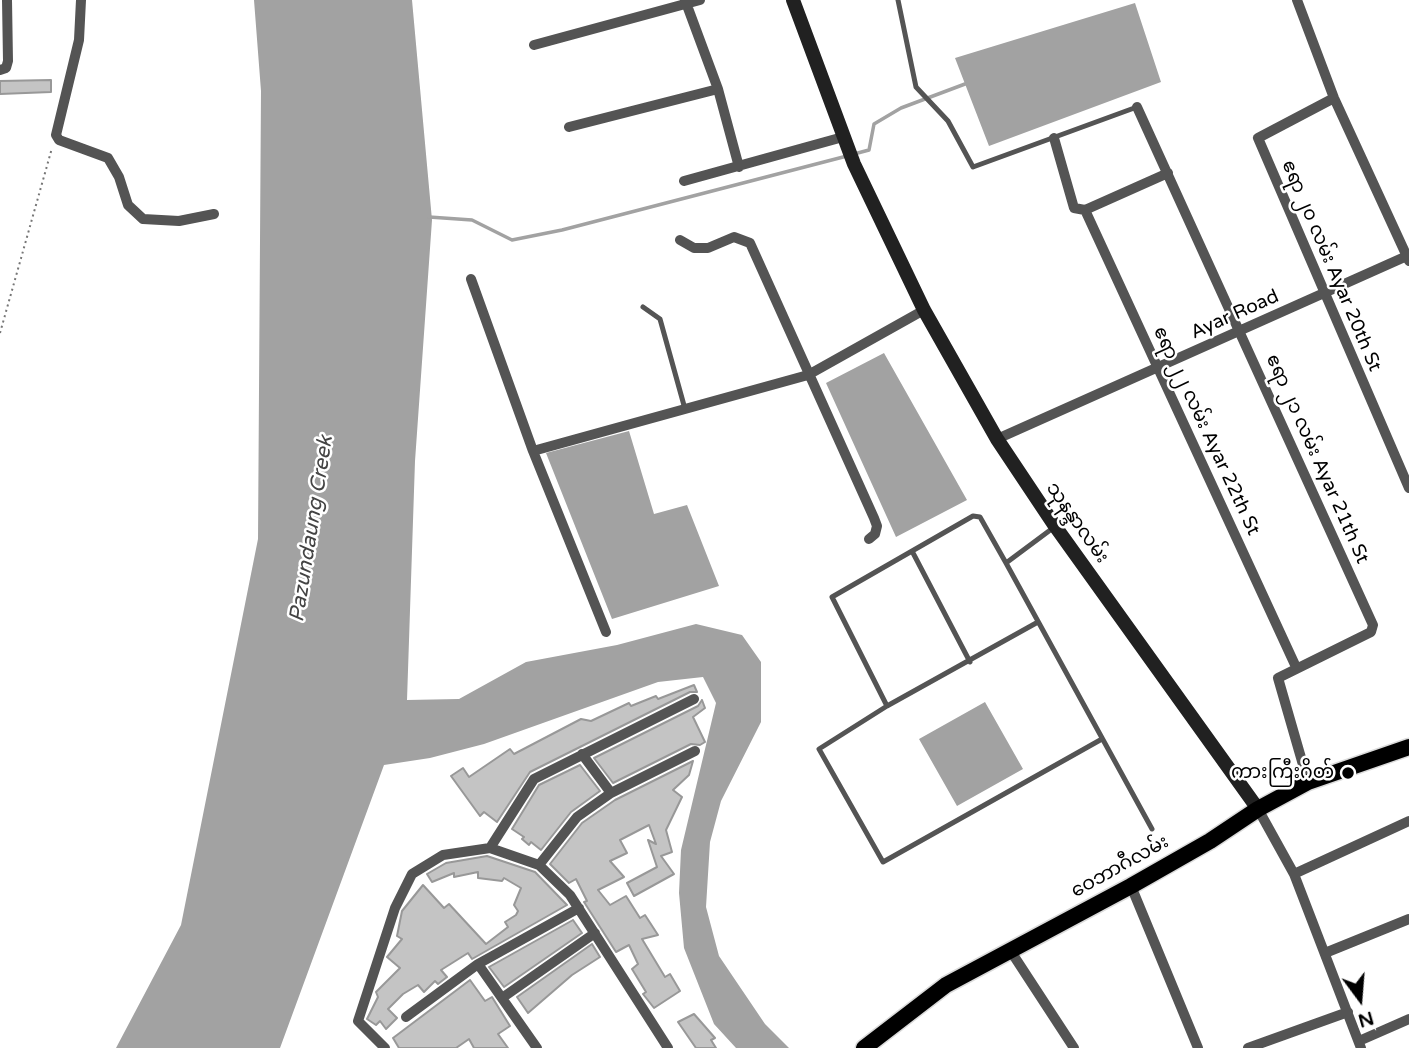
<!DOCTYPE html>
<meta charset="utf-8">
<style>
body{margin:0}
#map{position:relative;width:1409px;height:1048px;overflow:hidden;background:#fff;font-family:"Varela Round",sans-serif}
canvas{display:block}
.north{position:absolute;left:1325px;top:964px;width:70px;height:70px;-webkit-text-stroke:5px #fff;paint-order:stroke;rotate:164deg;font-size:19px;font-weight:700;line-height:28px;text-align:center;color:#000}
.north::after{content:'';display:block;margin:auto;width:24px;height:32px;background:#000;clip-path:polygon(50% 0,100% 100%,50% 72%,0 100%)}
</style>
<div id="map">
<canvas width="1409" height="1048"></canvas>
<div class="north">N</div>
</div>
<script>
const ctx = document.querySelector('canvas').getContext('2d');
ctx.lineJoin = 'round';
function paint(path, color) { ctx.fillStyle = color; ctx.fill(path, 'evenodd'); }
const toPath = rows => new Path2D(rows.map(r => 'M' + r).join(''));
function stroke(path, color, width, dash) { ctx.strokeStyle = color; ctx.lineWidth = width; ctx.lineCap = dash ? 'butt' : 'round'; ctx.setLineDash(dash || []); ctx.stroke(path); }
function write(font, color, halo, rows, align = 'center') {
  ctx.font = font + ' "Varela Round","Noto Sans Myanmar",sans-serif'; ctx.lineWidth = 5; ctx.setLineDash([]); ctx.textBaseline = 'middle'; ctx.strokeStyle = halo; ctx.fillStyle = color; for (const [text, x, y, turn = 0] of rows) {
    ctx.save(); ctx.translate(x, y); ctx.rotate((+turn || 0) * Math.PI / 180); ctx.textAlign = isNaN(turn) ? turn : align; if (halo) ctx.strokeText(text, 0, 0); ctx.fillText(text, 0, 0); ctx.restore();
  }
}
paint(toPath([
 [254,0,412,0,432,220,415,461,407,700,459,699,526,662,617,645,696,624,742,635,761,662,761,722,721,801,710,842,706,907,719,956,765,1024,789,1048,736,1048,714,1024,684,948,679,893,681,850,716,703,703,677,658,682,484,744,430,758,384,765,280,1048,116,1048,181,925,258,539,261,91],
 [1135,3,1161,82,989,146,955,58],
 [884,353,967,500,896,537,826,383],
 [629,431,654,514,687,505,719,586,612,619,546,453],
 [985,702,1023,769,957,806,919,739]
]), '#a2a2a2');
stroke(toPath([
 [854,154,869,150,874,124,901,108,965,84],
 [429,217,472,220,512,240,562,230,847,156]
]), '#a2a2a2', 3.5);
const building = toPath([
 [51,80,51,92,0,94,0,81,51,80],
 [694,685,697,692,690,692,530,772,497,822,484,812,480,816,451,776,463,768,469,777,510,749,514,754,581,719,591,721,629,703,631,706,656,696,658,699,694,685],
 [702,700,705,708,693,717,705,742,700,745,691,744,613,783,594,758,698,706,702,700],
 [693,761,689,775,673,790,682,797,666,830,672,852,661,856,674,874,634,896,627,883,657,867,648,840,656,844,649,825,620,840,627,853,610,861,624,877,598,890,610,905,626,896,640,918,645,915,658,935,642,939,665,977,670,974,680,991,654,1008,643,994,646,992,632,969,638,964,629,945,616,952,584,902,587,901,576,879,569,883,550,864,582,823,615,800,693,761],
 [580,765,600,791,571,812,541,850,531,842,529,845,522,839,524,837,512,829,539,785,580,765],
 [487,856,535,872,567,905,472,959,468,953,441,970,447,977,438,984,435,981,424,992,418,985,403,994,388,1009,397,1018,386,1029,380,1021,376,1025,367,1019,378,997,376,992,400,968,387,957,402,939,397,936,402,911,423,885,444,908,449,904,486,944,508,927,505,922,516,915,518,911,514,905,521,888,504,878,502,881,478,878,478,872,454,877,454,873,432,882,427,874,446,863,487,856],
 [573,920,582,933,504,987,489,967,573,920],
 [592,944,600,957,572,975,528,1013,517,997,592,944],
 [470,980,485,1001,492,997,510,1026,498,1034,508,1048,474,1048,469,1039,456,1048,399,1048,393,1038,470,980],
 [694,1014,715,1038,711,1040,716,1048,696,1048,678,1022,694,1014]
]);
paint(building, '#c4c4c4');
stroke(building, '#989898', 2);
const primary = toPath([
 [864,1048,946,985,1131,886,1210,841,1258,809,1308,782,1409,747]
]);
stroke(primary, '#dbdbdb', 19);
stroke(toPath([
 [0,333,52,148]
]), '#767676', 2, [2, 3.5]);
stroke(toPath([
 [898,0,916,87,948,121,973,167,1137,107],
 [643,307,660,319,685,409],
 [1053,528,1006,563,1152,829],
 [912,551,970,662],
 [1038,622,887,706,819,749,883,862,1102,739],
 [887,706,832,597,973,516,980,517,1006,563]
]), '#545454', 5);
stroke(toPath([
 [81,0,79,40,56,135,59,140,108,158,119,177,128,205,143,219,179,221,214,214],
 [685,0,718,89,739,167],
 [1297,0,1334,98,1409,261],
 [534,45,700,0],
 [0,70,6,68,8,61,7,0],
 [1334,98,1258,138,1409,488],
 [1137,107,1373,625,1371,632,1278,678,1308,782],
 [569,127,718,89],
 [1054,138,1074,208,1085,210,1168,173],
 [684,181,843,137],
 [1085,210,1296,667],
 [680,240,694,248,708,248,734,237,750,243,874,518,877,526,875,534,869,539],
 [471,279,533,451,606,632],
 [997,439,1409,255],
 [533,451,808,375,924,310],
 [582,754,611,793],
 [1258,809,1294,874,1361,1048],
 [490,848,534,779,694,699],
 [539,865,577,817,611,793,695,751],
 [1294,874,1409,821],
 [1131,886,1198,1048],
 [1010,950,1074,1048],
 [1325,953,1409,919],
 [478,964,537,1048],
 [502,998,595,933],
 [406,1017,478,964,579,908],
 [1359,1041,1409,1019],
 [385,1048,358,1021,395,908,412,874,443,855,490,848,539,865,570,895,668,1048],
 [1248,1048,1348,1012]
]), '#545454', 10);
stroke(toPath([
 [793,0,854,164,924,310,997,439,1055,526,1258,809]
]), '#212121', 14);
stroke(primary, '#000', 16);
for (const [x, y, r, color] of [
 [1348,773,7,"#000"]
]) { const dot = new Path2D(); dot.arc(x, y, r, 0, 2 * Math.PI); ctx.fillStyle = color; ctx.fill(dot); stroke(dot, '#fff', 2.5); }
write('19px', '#000', '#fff', [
 ["ဧရာ ၂၀ လမ်း Ayar 20th St",1331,266,67],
 ["Ayar Road",1235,315,-24],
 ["ဧရာ ၂၂ လမ်း Ayar 22th St",1206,431,65],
 ["ဧရာ ၂၁ လမ်း Ayar 21th St",1317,459,66],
 ["သုနန္ဒာလမ်း",1077,523,55],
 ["ဝေဘာဂီလမ်း",1120,867,-29]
]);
write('19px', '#000', '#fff', [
 ["ကားကြီးဂိတ်",1334,773]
], 'right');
write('italic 21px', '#434343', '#fff', [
 ["Pazundaung Creek",312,529,-81]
]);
</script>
